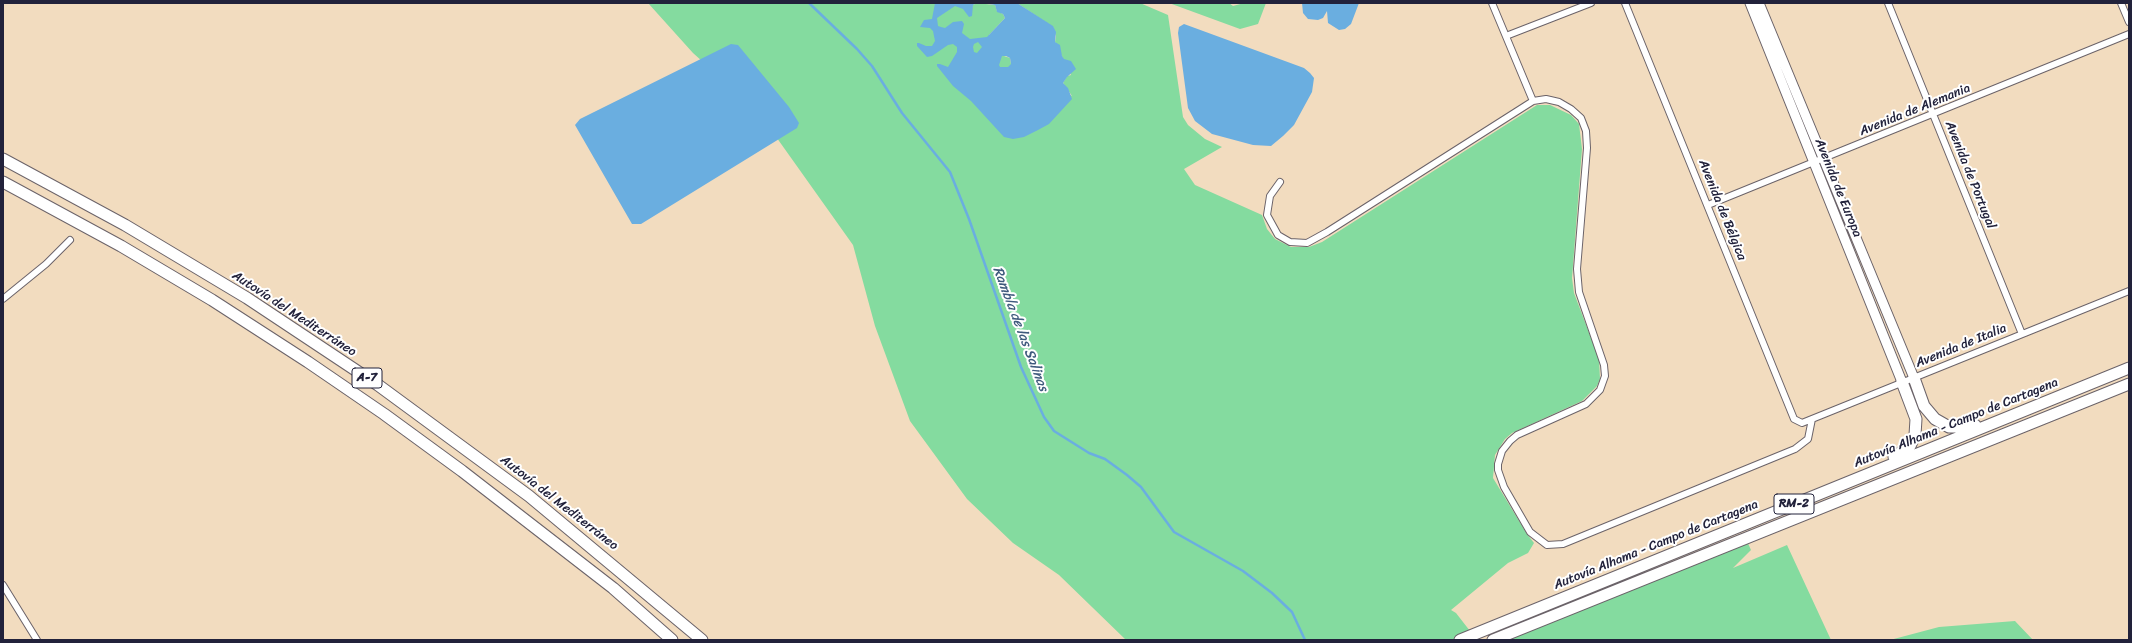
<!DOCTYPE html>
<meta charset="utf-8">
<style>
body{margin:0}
#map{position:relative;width:2132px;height:643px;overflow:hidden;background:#f2dcbf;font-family:Sriracha,sans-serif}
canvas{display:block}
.frame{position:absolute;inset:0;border:4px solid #22223b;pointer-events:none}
</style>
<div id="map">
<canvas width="2132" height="643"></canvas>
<div class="frame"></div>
</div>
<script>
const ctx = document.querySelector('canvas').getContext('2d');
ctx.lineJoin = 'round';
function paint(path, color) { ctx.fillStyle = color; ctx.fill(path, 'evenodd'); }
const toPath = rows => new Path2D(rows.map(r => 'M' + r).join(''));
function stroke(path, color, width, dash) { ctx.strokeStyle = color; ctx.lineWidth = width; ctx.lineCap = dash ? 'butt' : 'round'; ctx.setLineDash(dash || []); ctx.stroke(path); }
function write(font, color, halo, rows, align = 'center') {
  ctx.font = font + ' Sriracha,sans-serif'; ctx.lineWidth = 4; ctx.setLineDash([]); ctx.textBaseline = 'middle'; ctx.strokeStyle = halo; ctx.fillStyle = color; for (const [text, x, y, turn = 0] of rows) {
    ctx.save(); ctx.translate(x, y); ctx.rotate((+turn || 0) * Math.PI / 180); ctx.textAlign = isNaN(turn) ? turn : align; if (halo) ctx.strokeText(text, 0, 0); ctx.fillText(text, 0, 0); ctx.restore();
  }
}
paint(toPath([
 [648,3,966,3,972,8,973,5,977,3,995,5,997,11,1003,14,1005,18,989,35,1004,56,1010,58,1011,64,1072,96,1063,83,1067,76,1071,75,1055,42,1056,36,1053,27,1017,3,1140,3,1168,15,1183,117,1188,125,1205,139,1222,147,1184,169,1195,185,1262,215,1267,229,1275,239,1291,247,1309,247,1322,242,1537,105,1550,105,1571,115,1579,124,1582,149,1572,278,1574,293,1599,359,1600,379,1597,386,1582,401,1512,433,1505,439,1495,455,1493,478,1527,534,1534,543,1528,553,1508,563,1451,610,1456,613,1477,640,1126,640,1059,575,1013,543,967,499,910,421,875,326,853,245,757,110,693,53],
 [1169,3,1229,3,1233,6,1244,3,1266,3,1258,24,1240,29],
 [1746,539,1751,550,1733,568,1787,545,1831,640,1493,640,1540,614,1578,607],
 [2015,621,2033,640,1890,640,1939,627]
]), '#84db9f');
paint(toPath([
 [935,3,977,3,973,5,972,16,969,17,963,9,955,6,937,18,938,26,941,27,945,28,953,22,962,21,964,24,962,33,970,39,987,37,1005,18,1003,14,997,12,995,5,983,3,1017,3,1053,26,1056,32,1055,42,1060,45,1062,56,1064,59,1071,61,1076,69,1067,77,1063,83,1068,88,1072,99,1049,124,1038,130,1024,137,1013,139,1004,137,971,101,953,86,937,66,937,64,940,64,948,67,957,52,957,47,953,44,948,45,932,56,927,57,917,46,917,43,919,43,926,46,932,46,935,41,933,31,930,28,920,27,924,20,932,19],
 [978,42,982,47,977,53,974,52,973,47,974,44],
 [1002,56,1006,56,1010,58,1011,64,1008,67,1000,67,999,65],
 [1302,3,1359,3,1351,24,1345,29,1339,30,1328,23,1327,11,1323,18,1318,20,1308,19,1303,13],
 [1184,24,1304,68,1310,73,1314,78,1312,92,1294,125,1283,136,1271,146,1253,145,1212,134,1195,121,1188,108,1178,33,1179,27],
 [731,44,738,45,789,107,799,123,797,128,641,224,632,224,575,125,580,119]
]), '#6aaee0');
stroke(toPath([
 [809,3,857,49,872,66,902,113,950,172,969,219,1021,367,1044,417,1054,431,1089,453,1105,459,1127,475,1141,487,1174,532,1243,571,1272,593,1292,612,1305,640]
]), '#6aaee0', 2.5);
const street = toPath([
 [1492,3,1533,101],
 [1625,3,1794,419,1802,423,2129,291],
 [1888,3,2022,334],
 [2121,3,2129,22],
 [1506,36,1591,3],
 [1280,182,1270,196,1267,215,1278,235,1290,242,1307,243,1327,232,1533,101,1546,99,1559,102,1571,109,1581,118,1586,131,1587,148,1577,269,1579,292,1604,365,1605,376,1600,390,1586,404,1517,435,1510,441,1502,451,1498,464,1498,470,1504,487,1530,532,1547,545,1563,544,1795,449,1808,439,1812,419],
 [1708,205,2129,34],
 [3,299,46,264,70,240],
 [3,585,37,640]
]);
const secondary = toPath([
 [1750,3,1902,382],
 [1759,3,1914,378]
]);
const highway = toPath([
 [3,159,125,225,247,298,378,385,529,496,702,640],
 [3,182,121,246,212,300,308,362,384,414,462,471,613,588,672,640],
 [1914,378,1924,406,1935,419,1949,427,1965,427,1975,425],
 [1894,457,1910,446,1915,435,1916,419,1902,382],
 [1460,640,2129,368],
 [1493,640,2129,384]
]);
stroke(street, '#6b6369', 8);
stroke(secondary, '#6b6369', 11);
stroke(highway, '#6b6369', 13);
stroke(street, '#fff', 6);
stroke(secondary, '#fff', 9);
stroke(highway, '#fff', 11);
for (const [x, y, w] of [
 [367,378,30],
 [1794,504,40]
]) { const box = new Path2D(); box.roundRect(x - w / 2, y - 10, w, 20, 3); ctx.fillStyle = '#fff'; ctx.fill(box); stroke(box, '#22223b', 1); }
write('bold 12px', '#22223b', null, [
 ["A-7",367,378],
 ["RM-2",1794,504]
]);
write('13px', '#22223b', '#fff', [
 ["Avenida de Alemania",1915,110,-22],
 ["Avenida de Portugal",1970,175,68],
 ["Avenida de Europa",1838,188,68],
 ["Avenida de Bélgica",1722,210,68],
 ["Autovía del Mediterráneo",294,314,33],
 ["Avenida de Italia",1961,346,-22],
 ["Autovía Alhama - Campo de Cartagena",1956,423,-22],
 ["Autovía del Mediterráneo",559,503,38],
 ["Autovía Alhama - Campo de Cartagena",1656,545,-22]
]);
write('italic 14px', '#3f5a7d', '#fff', [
 ["Rambla de las Salinas",1020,329,69]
]);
</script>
